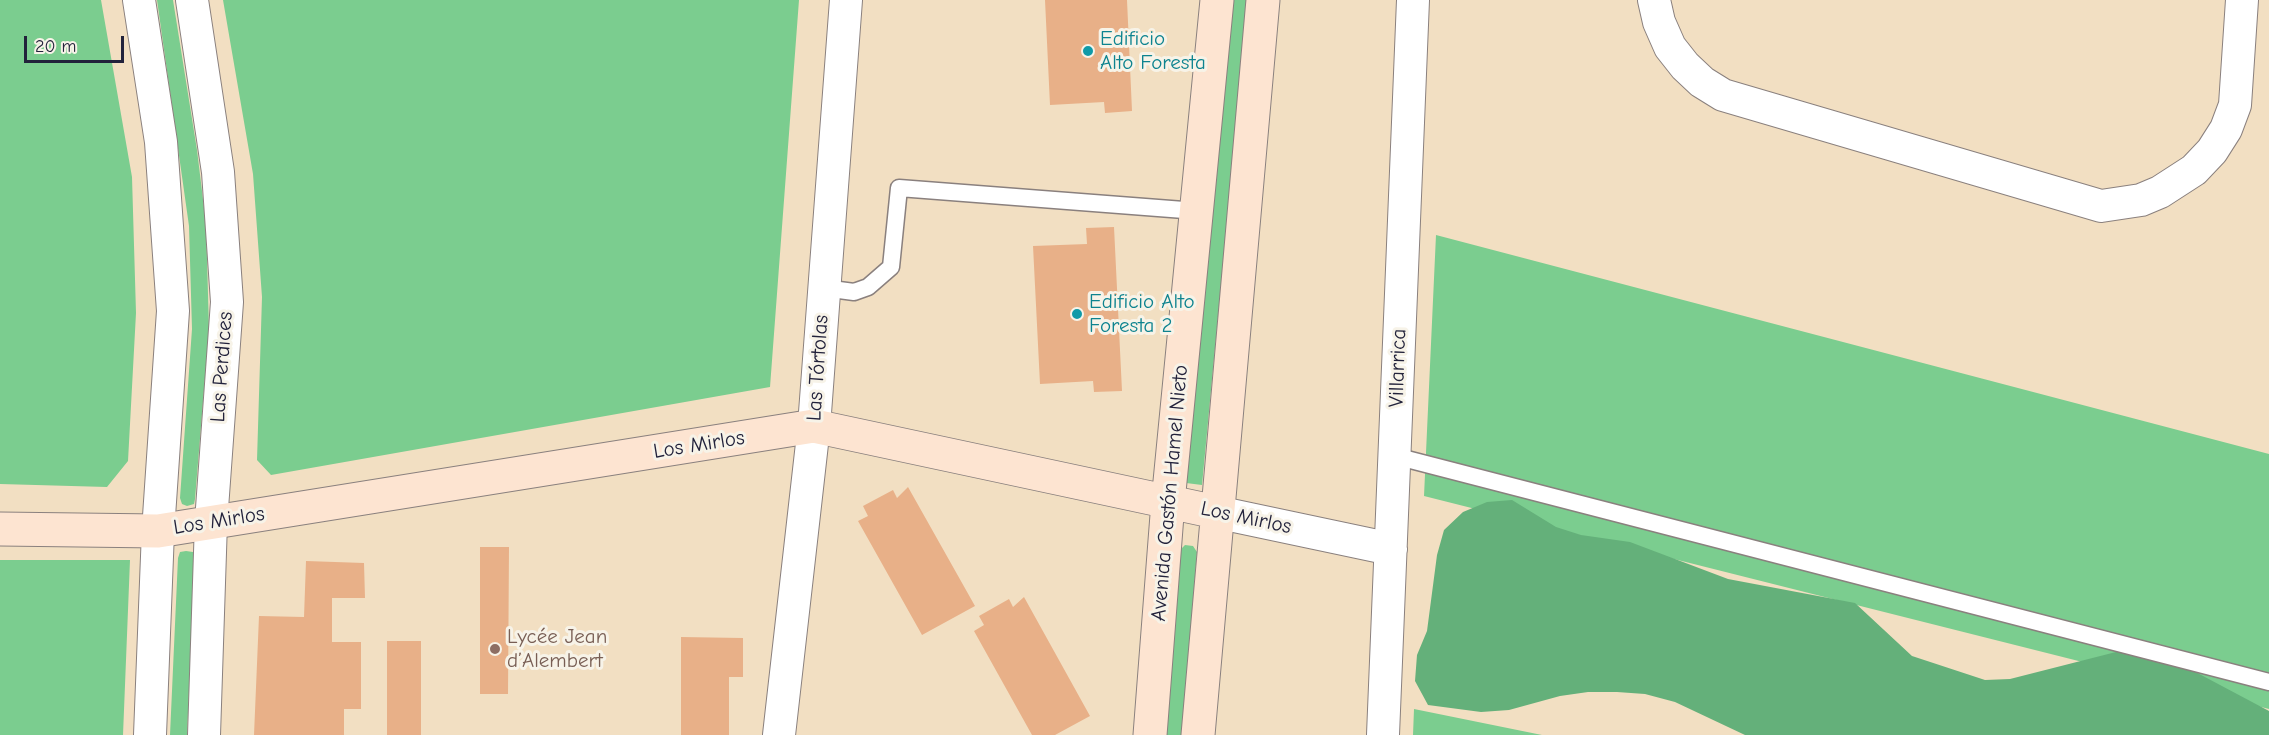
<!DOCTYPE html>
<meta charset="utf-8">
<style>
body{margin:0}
#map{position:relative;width:2269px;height:735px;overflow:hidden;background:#f2dfc2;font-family:"Comic Neue",sans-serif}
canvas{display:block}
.scale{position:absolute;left:24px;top:36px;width:100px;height:27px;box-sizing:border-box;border:3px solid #22223b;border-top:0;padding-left:8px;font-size:18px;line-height:21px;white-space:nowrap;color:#22223b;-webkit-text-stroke:4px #f7f3e8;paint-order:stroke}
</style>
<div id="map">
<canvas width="2269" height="735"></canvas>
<div class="scale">20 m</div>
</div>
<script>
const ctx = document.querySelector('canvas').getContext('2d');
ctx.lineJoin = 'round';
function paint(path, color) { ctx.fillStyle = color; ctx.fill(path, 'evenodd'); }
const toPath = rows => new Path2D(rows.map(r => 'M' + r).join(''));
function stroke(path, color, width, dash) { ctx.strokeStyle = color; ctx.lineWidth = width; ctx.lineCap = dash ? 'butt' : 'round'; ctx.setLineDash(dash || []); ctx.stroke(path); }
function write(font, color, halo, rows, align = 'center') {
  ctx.font = font + ' "Comic Neue",sans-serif'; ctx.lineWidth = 6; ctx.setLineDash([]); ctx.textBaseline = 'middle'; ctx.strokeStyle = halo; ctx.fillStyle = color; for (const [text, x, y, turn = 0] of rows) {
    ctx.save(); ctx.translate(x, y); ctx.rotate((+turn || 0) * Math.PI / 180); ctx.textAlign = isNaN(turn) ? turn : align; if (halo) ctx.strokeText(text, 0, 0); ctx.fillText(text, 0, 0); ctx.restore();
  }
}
paint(toPath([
 [0,0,101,0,132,177,136,313,128,461,107,487,0,484],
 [157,0,173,0,197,150,206,224,209,329,195,499,194,504,187,506,182,504,180,498,192,329,189,226],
 [223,0,799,0,770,387,271,475,257,460,262,297,253,174],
 [1231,0,1248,0,1202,485,1186,483],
 [1436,235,2269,454,2269,709,1424,496],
 [1185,545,1193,546,1197,552,1182,735,1165,735,1179,551],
 [186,551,193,552,195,557,187,735,170,735,178,558,180,552],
 [0,560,130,560,123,735,0,735],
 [1414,709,1542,735,1413,735]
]), '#7bcd8f');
paint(toPath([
 [1512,500,1556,527,1581,535,1630,542,1728,579,1855,603,1912,656,1985,680,2010,679,2116,652,2140,651,2188,668,2269,711,2269,735,1745,735,1675,702,1645,694,1617,692,1588,692,1560,696,1509,710,1481,712,1428,705,1415,681,1417,655,1427,631,1437,555,1444,530,1463,512,1487,502]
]), '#64b07a');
paint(toPath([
 [1045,0,1127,0,1132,111,1105,113,1104,102,1050,105],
 [1114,227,1122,391,1094,392,1093,381,1040,384,1033,246,1087,244,1086,228],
 [908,487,975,606,922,635,858,521,868,516,863,506,893,490,897,498],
 [480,547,509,547,508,694,480,694],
 [306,561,364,563,365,598,332,598,332,642,361,642,361,709,344,709,344,735,254,735,259,616,304,617],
 [1024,597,1090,716,1055,735,1032,735,974,631,984,625,979,616,1009,599,1013,607],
 [681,637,743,638,743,677,729,677,729,735,681,735],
 [387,641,421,641,421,735,387,735]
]), '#e8b088');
const lane = toPath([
 [824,288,854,292,868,287,891,267,899,188,1197,211],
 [1395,456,2269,682]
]);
const street = toPath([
 [139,0,161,142,173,311,158,531,150,735],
 [192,0,218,172,227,302,211,522,204,735],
 [1654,0,1659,22,1670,47,1685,66,1702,82,1723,95,2101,206,2141,200,2160,192,2194,170,2212,151,2226,129,2235,105,2242,0],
 [1216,512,1391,549],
 [779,735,814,426,846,0],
 [1383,735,1413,0]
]);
const secondary = toPath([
 [0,529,158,531,814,426,1216,512],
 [1150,735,1168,502,1217,0],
 [1198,735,1263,0]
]);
stroke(lane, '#8a807e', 19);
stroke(street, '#8a807e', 34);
stroke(secondary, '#8a807e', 35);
stroke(lane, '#fff', 16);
stroke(street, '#fff', 32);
stroke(secondary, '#fde4d1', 33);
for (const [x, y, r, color] of [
 [1088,51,6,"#0f9aa8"],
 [1077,314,6,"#0f9aa8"],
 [495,649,6,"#8d6e63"]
]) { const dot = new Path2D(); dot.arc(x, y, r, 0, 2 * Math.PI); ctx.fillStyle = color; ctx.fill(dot); stroke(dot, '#f7f3e8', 2); }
write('21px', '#0d838f', '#f7f3e8', [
 ["Edificio",1100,39],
 ["Alto Foresta",1100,63],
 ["Edificio Alto",1089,302],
 ["Foresta 2",1089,326]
], 'left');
write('21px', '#22223b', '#f7f3e8', [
 ["Las Perdices",222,367,-86],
 ["Las Tórtolas",818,368,-86],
 ["Villarrica",1398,368,-88],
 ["Los Mirlos",699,445,-9],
 ["Avenida Gastón Hamel Nieto",1170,493,-85],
 ["Los Mirlos",1246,518,12],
 ["Los Mirlos",219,521,-9]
]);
write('21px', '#785e54', '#f7f3e8', [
 ["Lycée Jean",507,637],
 ["d’Alembert",507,661]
], 'left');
</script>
